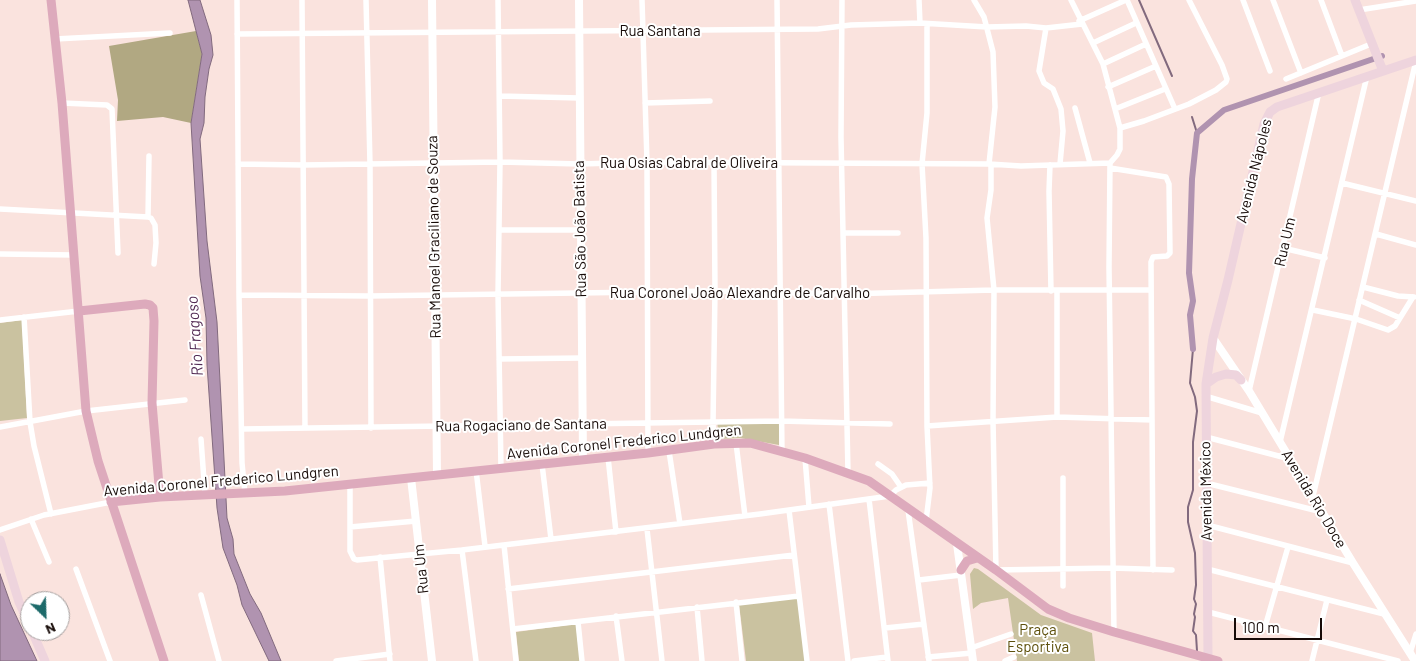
<!DOCTYPE html>
<meta charset="utf-8">
<style>
body{margin:0}
#map{position:relative;width:1416px;height:661px;overflow:hidden;background:#fae3de;font-family:Barlow,sans-serif}
canvas{display:block}
.north{position:absolute;left:20px;top:591px;width:50px;height:50px;box-sizing:border-box;background:#fff;border:1px solid #a29d9c;border-radius:50%;rotate:156deg;font-size:14px;font-weight:700;line-height:20px;text-align:center;color:#170b08}
.north::after{content:'';display:block;margin:auto;width:18px;height:22px;background:#1d6a6a;clip-path:polygon(50% 0,100% 100%,50% 72%,0 100%)}
.scale{position:absolute;left:1234px;top:618px;width:88px;height:22px;box-sizing:border-box;border:2px solid #170b08;border-top:0;padding-left:6px;font-size:15px;line-height:18px;white-space:nowrap;color:#170b08;-webkit-text-stroke:4px #fff;paint-order:stroke}
</style>
<div id="map">
<canvas width="1416" height="661"></canvas>
<div class="north">N</div>
<div class="scale">100 m</div>
</div>
<script>
const ctx = document.querySelector('canvas').getContext('2d');
ctx.lineJoin = 'round';
function paint(path, color) { ctx.fillStyle = color; ctx.fill(path, 'evenodd'); }
const toPath = rows => new Path2D(rows.map(r => 'M' + r).join(''));
function stroke(path, color, width, dash) { ctx.strokeStyle = color; ctx.lineWidth = width; ctx.lineCap = dash ? 'butt' : 'round'; ctx.setLineDash(dash || []); ctx.stroke(path); }
function write(font, color, halo, rows, align = 'center') {
  ctx.font = font + ' Barlow,sans-serif'; ctx.lineWidth = 4; ctx.setLineDash([]); ctx.textBaseline = 'middle'; ctx.strokeStyle = halo; ctx.fillStyle = color; for (const [text, x, y, turn = 0] of rows) {
    ctx.save(); ctx.translate(x, y); ctx.rotate((+turn || 0) * Math.PI / 180); ctx.textAlign = isNaN(turn) ? turn : align; if (halo) ctx.strokeText(text, 0, 0); ctx.fillText(text, 0, 0); ctx.restore();
  }
}
paint(toPath([
 [22,320,27,418,0,421,0,323],
 [779,419,779,445,740,438,719,439,717,420],
 [974,568,978,569,1041,615,1092,633,1095,661,1017,661,1008,598,981,603,973,609,970,574],
 [798,598,805,661,746,661,739,604],
 [576,624,580,661,519,661,516,632]
]), '#cac2a0');
paint(toPath([
 [196,31,202,54,191,123,163,117,117,121,118,100,109,46]
]), '#b1a882');
const water = toPath([
 [188,0,200,0,211,35,213,55,209,69,205,97,204,123,200,139,207,241,217,322,227,518,233,539,234,554,250,594,261,613,281,661,269,661,242,605,237,585,223,548,217,508,207,365,206,318,200,276,191,123,202,54,188,0],
 [0,574,11,605,37,661,0,661,0,574]
]);
paint(water, '#b093b0');
stroke(water, '#826a7e', 1);
stroke(toPath([
 [1139,0,1172,76],
 [1192,117,1197,133],
 [1193,349,1190,383,1195,397,1197,411,1193,442,1193,490,1188,507,1188,522,1195,553,1196,585,1194,599,1196,604,1194,614,1195,617,1193,631,1196,635,1197,651]
]), '#826a7e', 2);
stroke(toPath([
 [1193,349,1190,315,1193,301,1189,273,1192,179,1197,133,1224,110,1382,56]
]), '#b093b0', 6);
stroke(toPath([
 [237,0,239,295,242,463,245,494],
 [302,0,305,428],
 [366,0,370,164,371,428],
 [498,0,500,162,498,294,501,468],
 [642,0,647,162,648,453],
 [777,0,782,452],
 [842,0,841,137,848,473],
 [919,0,920,23],
 [974,0,984,17,993,52,995,107,989,164],
 [1071,0,1103,64,1120,128,1120,149,1117,155,1110,163],
 [1127,0,1175,109],
 [1243,0,1270,71],
 [1273,0,1301,73],
 [1321,0,1342,56],
 [1359,10,1416,1],
 [1079,21,1126,0],
 [1046,28,1039,71,1044,83,1053,89,1061,109,1063,131,1060,164],
 [237,34,818,29,851,25,920,23,987,27,1026,26,1046,28,1082,24],
 [55,39,170,33],
 [1093,43,1136,23],
 [1103,64,1146,44],
 [1286,79,1371,44],
 [1108,87,1156,66],
 [500,96,579,98],
 [62,103,107,105,112,109,118,253],
 [645,103,710,101],
 [1075,108,1090,163],
 [1115,109,1165,89],
 [1120,128,1144,121,1189,104,1216,90,1226,82,1227,79,1222,65,1189,0],
 [714,162,715,291,713,423,714,444],
 [1110,163,1109,267,1114,632],
 [238,164,303,165,500,162,580,164,647,162,989,164,1021,166,1110,163],
 [991,165,991,190,987,218,994,290,993,421,996,570,1112,568,1172,570],
 [1050,165,1049,191,1051,291],
 [1110,168,1166,177,1169,184,1170,253,1167,256,1153,257,1151,262,1153,570],
 [1342,183,1416,201],
 [0,209,148,217,151,218,155,225,156,243,154,264],
 [148,217,149,156],
 [499,230,580,230],
 [844,233,898,233],
 [1376,234,1416,245],
 [1283,248,1325,258],
 [0,254,74,255],
 [1363,287,1398,296,1414,297],
 [1057,291,1057,417],
 [239,295,370,296,715,291,844,294,994,290,1151,290],
 [1359,300,1400,318],
 [1313,310,1356,319,1388,330,1395,326,1413,297],
 [24,317,30,422,34,446,51,514],
 [0,320,79,311],
 [499,359,582,358],
 [1249,391,1319,92],
 [1205,396,1262,413],
 [927,426,1057,417,1152,420],
 [0,427,86,411,185,400],
 [242,429,781,421,890,424],
 [1206,437,1290,459],
 [201,439,205,495],
 [1280,442,1367,76],
 [736,443,745,516],
 [669,451,680,524],
 [608,457,616,532],
 [805,458,809,507],
 [542,464,551,539],
 [878,464,892,474,901,487],
 [476,470,485,546],
 [1206,483,1322,512],
 [350,485,350,551,354,559,357,560,462,550,760,514,890,496,896,490,906,485,930,483],
 [1313,496,1416,61],
 [869,499,888,661],
 [829,504,848,661],
 [789,510,807,661],
 [908,510,929,661],
 [31,519,49,562],
 [926,521,930,488,927,426,926,238,922,164,927,113,927,24],
 [1207,525,1353,563],
 [350,527,416,521],
 [647,529,662,661],
 [0,530,44,515,111,502],
 [504,545,516,661],
 [462,550,476,661],
 [380,557,390,661],
 [76,569,110,661],
 [1207,569,1384,614],
 [919,580,961,575],
 [1063,586,1063,478],
 [508,589,794,555],
 [201,595,219,661],
 [736,602,742,661],
 [697,607,702,661],
 [1208,612,1398,661],
 [616,616,622,661],
 [578,622,582,661],
 [1265,627,1288,547],
 [885,628,924,624],
 [513,629,799,596],
 [971,648,1011,634],
 [1410,653,1416,634],
 [928,657,972,653],
 [336,661,390,654],
 [854,661,887,657],
 [1005,661,1014,657],
 [1312,661,1327,600]
]), '#fff', 5.5);
stroke(toPath([
 [432,0,437,474],
 [579,0,583,459],
 [1213,338,1249,391,1353,563,1415,661],
 [411,478,432,661],
 [957,544,973,661]
]), '#fff', 8);
stroke(toPath([
 [1355,0,1383,71],
 [1206,384,1216,377,1226,374,1236,375,1241,380],
 [0,540,19,602,30,626],
 [32,631,45,661],
 [1208,659,1206,384,1213,338,1228,280,1264,124,1270,112,1277,107,1416,60]
]), '#eed4dd', 9);
stroke(toPath([
 [51,0,62,103,86,411,98,461,164,661],
 [79,311,145,304,150,305,153,308,154,321,152,403,160,497],
 [111,502,160,497,285,491,648,453,714,444,750,443,805,458,869,481,996,570,1048,609,1069,618,1114,632,1218,661],
 [961,570,967,561,977,558]
]), '#ddaabc', 9);
write('15px', '#170b08', '#fff', [
 ["Rua Santana",660,31],
 ["Rua Osias Cabral de Oliveira",689,163],
 ["Avenida Nápoles",1254,171,-76],
 ["Rua São João Batista",580,229,-91],
 ["Rua Manoel Graciliano de Souza",434,237,-91],
 ["Rua Um",1285,242,-77],
 ["Rua Coronel João Alexandre de Carvalho",740,293],
 ["Rua Rogaciano de Santana",521,425,-1],
 ["Avenida Coronel Frederico Lundgren",624,442,-6],
 ["Avenida Coronel Frederico Lundgren",221,481,-5],
 ["Avenida México",1206,491,-91],
 ["Avenida Rio Doce",1314,499,59],
 ["Rua Um",421,569,-96]
]);
write('15px', '#5e500c', '#fff', [
 ["Praça",1038,630],
 ["Esportiva",1038,647]
]);
write('italic 16px', '#522b54', '#fff', [
 ["Rio Fragoso",195,336,-94]
]);
</script>
